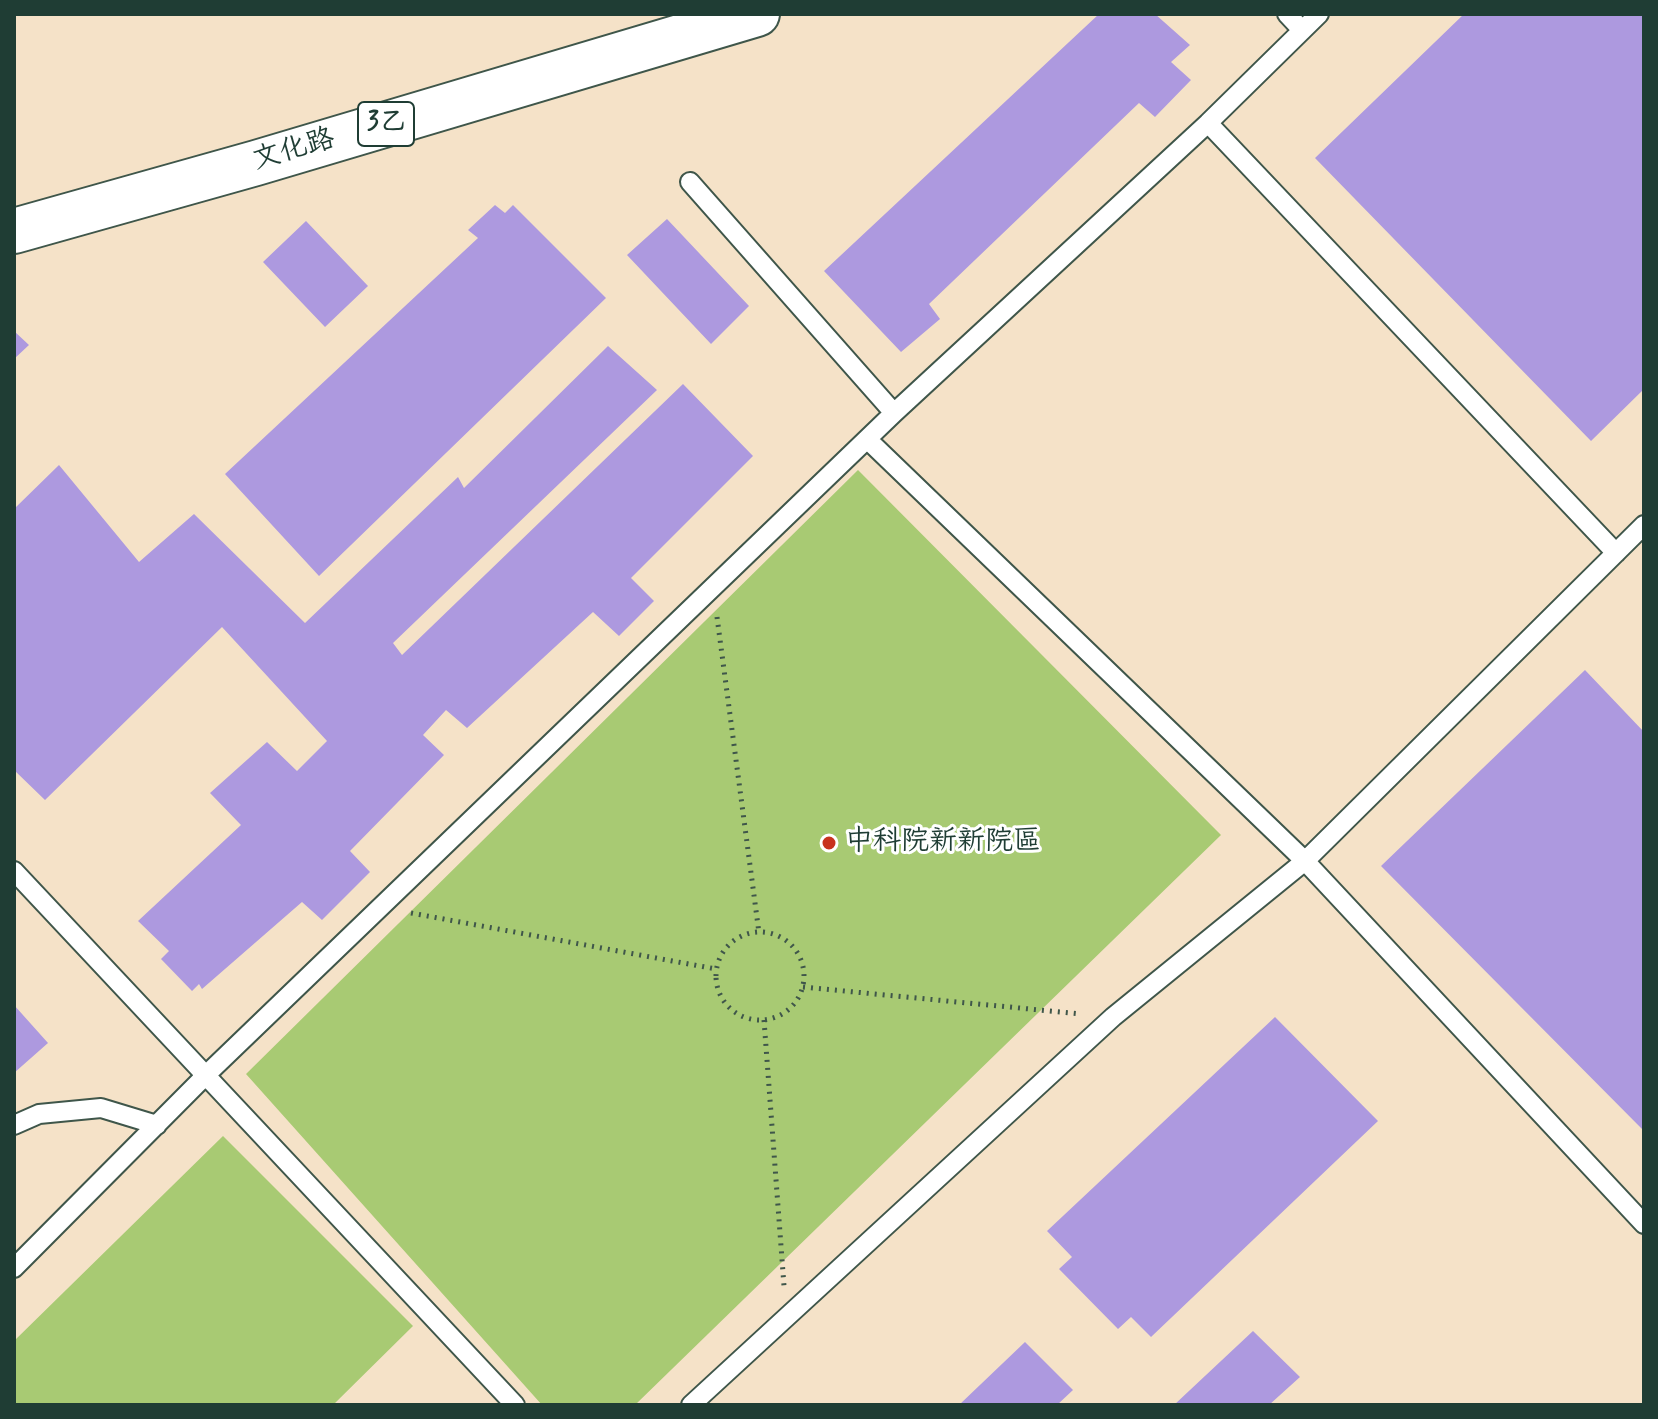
<!DOCTYPE html>
<meta charset="utf-8">
<style>
body{margin:0}
#map{position:relative;width:1658px;height:1419px;overflow:hidden;background:#f5e2c8;font-family:Mynerve,sans-serif}
canvas{display:block}
.frame{position:absolute;inset:0;border:16px solid #1f3d34;pointer-events:none}
</style>
<div id="map">
<canvas width="1658" height="1419"></canvas>
<div class="frame"></div>
</div>
<script>
const ctx = document.querySelector('canvas').getContext('2d');
ctx.lineJoin = 'round';
function paint(path, color) { ctx.fillStyle = color; ctx.fill(path, 'evenodd'); }
const toPath = rows => new Path2D(rows.map(r => 'M' + r).join(''));
function stroke(path, color, width, dash) { ctx.strokeStyle = color; ctx.lineWidth = width; ctx.lineCap = dash ? 'butt' : 'round'; ctx.setLineDash(dash || []); ctx.stroke(path); }
function write(font, color, halo, rows, align = 'center') {
  ctx.font = font + ' Mynerve,"LXGW WenKai TC",sans-serif'; ctx.lineWidth = 6; ctx.setLineDash([]); ctx.textBaseline = 'middle'; ctx.strokeStyle = halo; ctx.fillStyle = color; for (const [text, x, y, turn = 0] of rows) {
    ctx.save(); ctx.translate(x, y); ctx.rotate((+turn || 0) * Math.PI / 180); ctx.textAlign = isNaN(turn) ? turn : align; if (halo) ctx.strokeText(text, 0, 0); ctx.fillText(text, 0, 0); ctx.restore();
  }
}
paint(toPath([
 [858,470,1221,835,635,1405,542,1405,246,1074],
 [223,1136,413,1326,333,1405,14,1405,14,1341]
]), '#a8ca73');
paint(toPath([
 [1099,14,1155,14,1190,45,1171,62,1191,80,1155,117,1139,103,929,304,940,319,901,352,824,271],
 [1464,14,1644,14,1644,389,1591,441,1315,158],
 [495,205,505,213,513,205,606,298,319,576,225,474,478,238,468,230],
 [667,219,749,306,711,344,627,255],
 [306,221,368,286,325,327,263,262],
 [14,331,29,345,14,359],
 [608,346,657,390,393,643,402,655,683,384,753,456,631,578,654,601,619,636,593,612,467,728,446,710,423,735,444,755,350,851,370,872,322,920,302,902,202,989,199,984,192,991,161,959,169,951,138,921,241,825,210,793,267,742,297,771,327,741,222,627,45,800,14,770,14,509,59,465,139,562,194,514,305,623,458,477,464,488],
 [1585,670,1644,732,1644,1131,1381,866],
 [14,1005,48,1043,14,1073],
 [1275,1017,1378,1121,1151,1337,1131,1317,1118,1329,1059,1269,1072,1257,1047,1231],
 [1253,1331,1300,1377,1269,1405,1174,1405],
 [1025,1342,1073,1390,1057,1405,959,1405]
]), '#ad99df');
const service = toPath([
 [1287,14,1302,30],
 [1208,123,1616,553],
 [690,182,894,413],
 [868,440,1305,861,1644,1224],
 [14,871,515,1405],
 [14,1125,39,1114,101,1108,157,1125],
 [14,1268,207,1074,894,413,1208,123,1319,14],
 [691,1405,1113,1017,1305,861,1644,525]
]);
const primary = toPath([
 [14,231,256,163,757,14]
]);
stroke(service, '#3f564a', 22);
stroke(primary, '#3f564a', 48);
stroke(toPath([
 [717,617,759,933],
 [411,913,716,969],
 '716 976a44 44 0 1 1 88 0a44 44 0 1 1-88 0Z',
 [803,987,1081,1014],
 [764,1020,784,1286]
]), '#3f564a', 5, [2, 6]);
stroke(service, '#fff', 18);
stroke(primary, '#fff', 44);
for (const [x, y, r, color] of [
 [829,843,8,"#c8321e"]
]) { const dot = new Path2D(); dot.arc(x, y, r, 0, 2 * Math.PI); ctx.fillStyle = color; ctx.fill(dot); stroke(dot, '#fff', 3); }
for (const [x, y, w] of [
 [386,124,56]
]) { const box = new Path2D(); box.roundRect(x - w / 2, y - 22, w, 44, 6); ctx.fillStyle = '#fff'; ctx.fill(box); stroke(box, '#1f3d34', 2); }
write('bold 26px', '#1f3d34', null, [
 ["3乙",386,124]
]);
write('28px', '#1f3d34', '#fff', [
 ["文化路",294,151,-16]
]);
write('28px', '#1f3d34', '#fff', [
 ["中科院新新院區",845,843]
], 'left');
</script>
